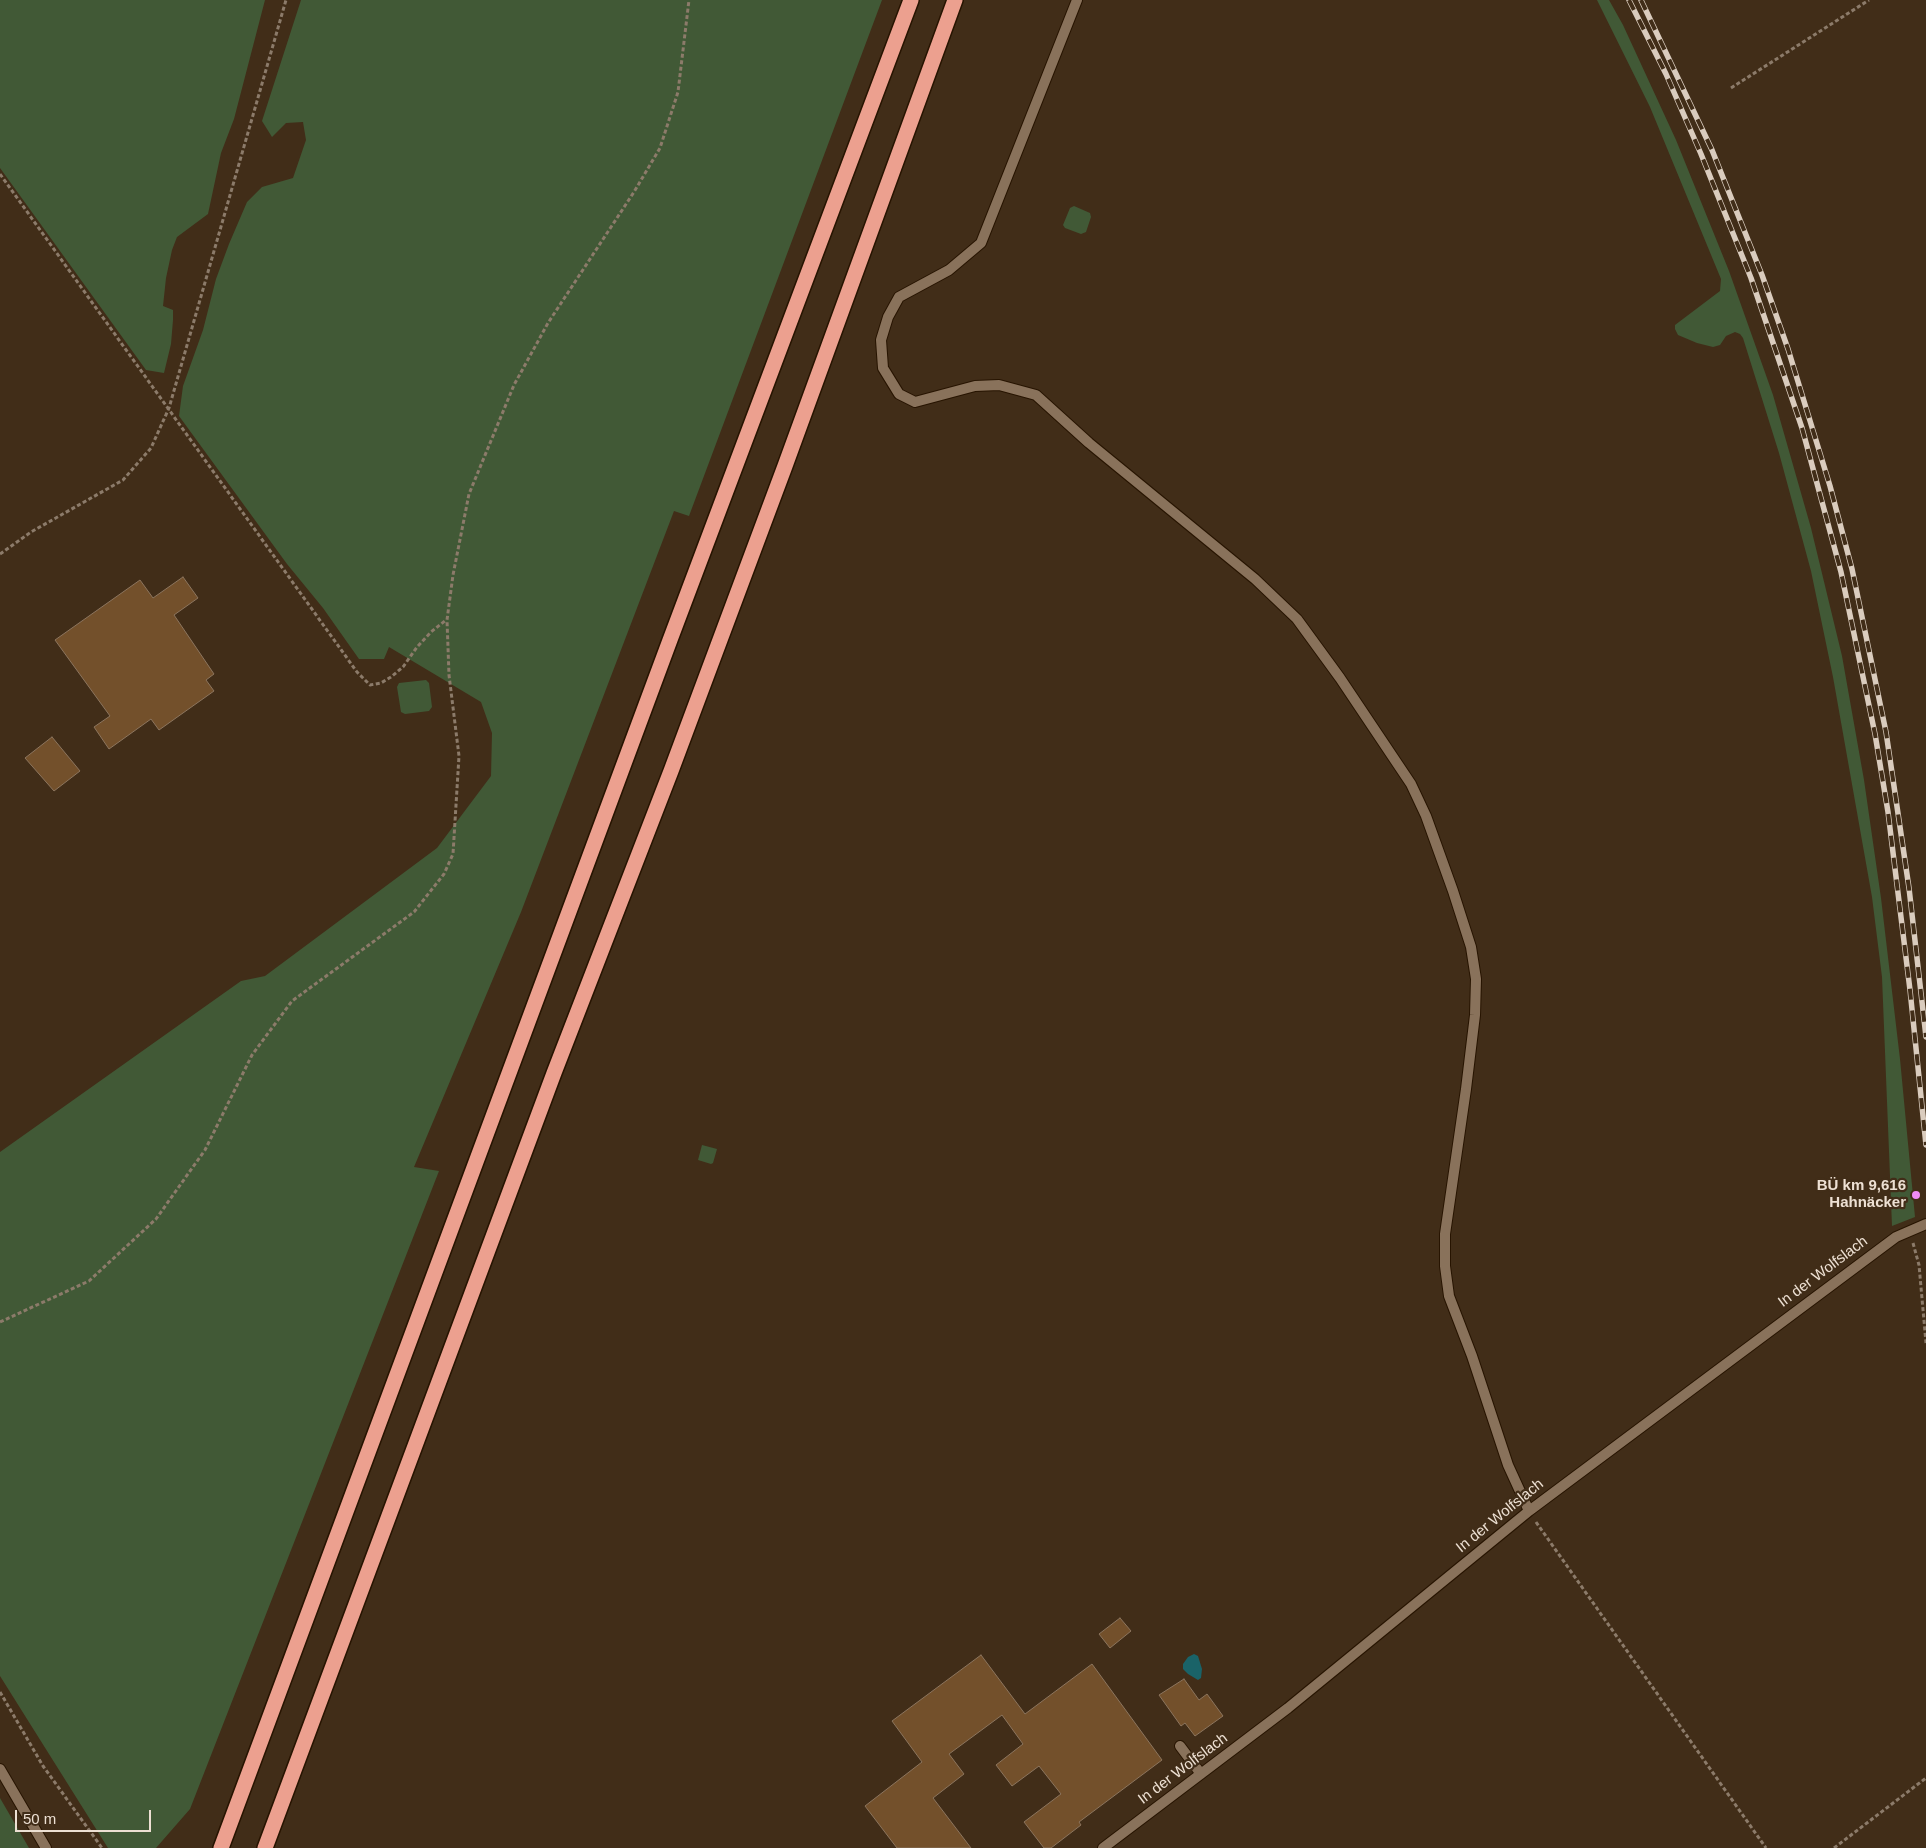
<!DOCTYPE html>
<meta charset="utf-8">
<style>
body{margin:0}
#map{position:relative;width:1926px;height:1848px;overflow:hidden;background:#412d18;font-family:Helvetica,sans-serif}
canvas{display:block}
.scale{position:absolute;left:15px;top:1810px;width:136px;height:22px;box-sizing:border-box;border:2px solid #ede0d3;border-top:0;padding-left:6px;font-size:15px;line-height:18px;white-space:nowrap;color:#ede0d3;-webkit-text-stroke:4px #412d18;paint-order:stroke}
</style>
<div id="map">
<canvas width="1926" height="1848"></canvas>
<div class="scale">50 m</div>
</div>
<script>
const ctx = document.querySelector('canvas').getContext('2d');
ctx.lineJoin = 'round';
function paint(path, color) { ctx.fillStyle = color; ctx.fill(path, 'evenodd'); }
const toPath = rows => new Path2D(rows.map(r => 'M' + r).join(''));
function stroke(path, color, width, dash) { ctx.strokeStyle = color; ctx.lineWidth = width; ctx.lineCap = dash ? 'butt' : 'round'; ctx.setLineDash(dash || []); ctx.stroke(path); }
function write(font, color, halo, rows, align = 'center') {
  ctx.font = font + ' Helvetica,sans-serif'; ctx.lineWidth = 4.5; ctx.setLineDash([]); ctx.textBaseline = 'middle'; ctx.strokeStyle = halo; ctx.fillStyle = color; for (const [text, x, y, turn = 0] of rows) {
    ctx.save(); ctx.translate(x, y); ctx.rotate((+turn || 0) * Math.PI / 180); ctx.textAlign = isNaN(turn) ? turn : align; if (halo) ctx.strokeText(text, 0, 0); ctx.fillText(text, 0, 0); ctx.restore();
  }
}
paint(toPath([
 [0,0,265,0,234,119,221,153,208,214,177,237,172,250,166,278,163,306,173,310,173,320,171,344,164,373,146,370,0,168],
 [301,0,882,0,689,516,674,511,521,912,414,1167,439,1171,190,1809,156,1848,108,1848,0,1676,0,1152,241,981,265,976,437,848,491,776,492,733,481,702,389,647,384,659,359,659,323,608,287,564,179,416,183,386,203,330,216,279,229,244,247,202,262,187,293,178,306,140,303,122,286,123,272,137,262,121],
 [1597,0,1609,0,1623,25,1676,140,1729,271,1773,395,1811,528,1842,656,1864,780,1881,898,1900,1059,1915,1217,1892,1226,1882,977,1872,897,1833,677,1811,571,1779,453,1743,338,1740,334,1735,332,1726,336,1720,345,1713,347,1697,343,1678,335,1675,329,1675,325,1720,291,1721,279,1650,107],
 [1074,206,1090,213,1091,217,1086,232,1081,234,1065,228,1063,225,1070,208],
 [426,680,429,683,432,707,429,711,405,714,401,712,397,687,399,683],
 [702,1145,717,1149,713,1163,711,1164,698,1160],
 [0,1798,29,1848,0,1848]
]), '#415936');
paint(toPath([
 [1194,1654,1198,1656,1202,1669,1201,1678,1198,1680,1188,1674,1183,1669,1183,1664,1188,1657]
]), '#1a6368');
const building = toPath([
 [183,577,198,598,174,615,214,674,206,680,214,691,159,730,151,719,109,749,94,727,110,716,55,640,140,580,153,598,183,577],
 [52,737,80,771,54,791,25,758,52,737],
 [1120,1618,1131,1631,1110,1648,1099,1634,1120,1618],
 [981,1655,1025,1714,1092,1664,1162,1760,1079,1822,1081,1825,1051,1848,1044,1848,1024,1822,1061,1794,1039,1766,1012,1786,996,1765,1023,1744,1002,1715,949,1754,964,1774,933,1798,971,1848,897,1848,865,1806,922,1762,892,1721,981,1655],
 [1184,1679,1199,1700,1207,1694,1223,1716,1195,1736,1185,1723,1181,1726,1159,1695,1184,1679]
]);
paint(building, '#73502b');
stroke(building, '#8c755e', 1);
const service = toPath([
 [1077,0,981,243,949,270,899,297,888,317,881,340,883,368,899,394,915,402,975,386,999,385,1036,395,1089,443,1255,579,1297,619,1340,678,1411,784,1426,816,1453,891,1471,947,1476,979,1475,1015,1466,1089,1445,1234,1445,1266,1449,1296,1472,1356,1508,1465,1529,1511],
 [1180,1746,1201,1774],
 [0,1769,46,1848],
 [1103,1848,1288,1708,1529,1511,1896,1237,1926,1224]
]);
const motorway = toPath([
 [221,1848,670,640,911,0],
 [265,1848,554,1073,671,771,785,466,955,0]
]);
stroke(service, '#271401', 12);
stroke(motorway, '#271401', 18);
stroke(toPath([
 [1731,88,1869,0],
 [0,174,357,672,370,685,381,683,391,677,403,667,417,647,431,632,446,620],
 [0,554,31,532,123,480,151,448,169,408,286,0],
 [1913,1243,1919,1265,1926,1343],
 [0,1322,89,1281,156,1219,205,1150,252,1055,292,1001,414,912,444,874,453,854,459,756,449,675,447,620,453,575,469,494,514,385,548,323,634,192,660,148,678,92,689,0],
 [1536,1522,1766,1848],
 [0,1692,43,1766,102,1848],
 [1834,1848,1926,1778]
]), '#8c7b6a', 3, [4, 2.5]);
stroke(service, '#89725b', 10);
stroke(motorway, '#eca08f', 15);
const rail = toPath([
 [1629,0,1666,74,1701,154,1751,278,1802,428,1841,572,1875,734,1888,812,1910,990,1926,1145],
 [1641,0,1712,150,1762,275,1788,349,1830,486,1852,569,1886,732,1909,888,1926,1037]
]);
stroke(rail, '#daccbe', 5.5);
stroke(rail, '#412d18', 4, [11]);
for (const [x, y, r, color] of [
 [1916,1195,5,"#f08bf6"]
]) { const dot = new Path2D(); dot.arc(x, y, r, 0, 2 * Math.PI); ctx.fillStyle = color; ctx.fill(dot); stroke(dot, '#412d18', 2); }
write('bold 15px', '#ede0d3', '#412d18', [
 ["BÜ km 9,616",1906,1186],
 ["Hahnäcker",1906,1203]
], 'right');
write('15px', '#ede0d3', '#412d18', [
 ["In der Wolfslach",1823,1272,-37],
 ["In der Wolfslach",1500,1516,-39],
 ["In der Wolfslach",1183,1769,-37]
]);
</script>
